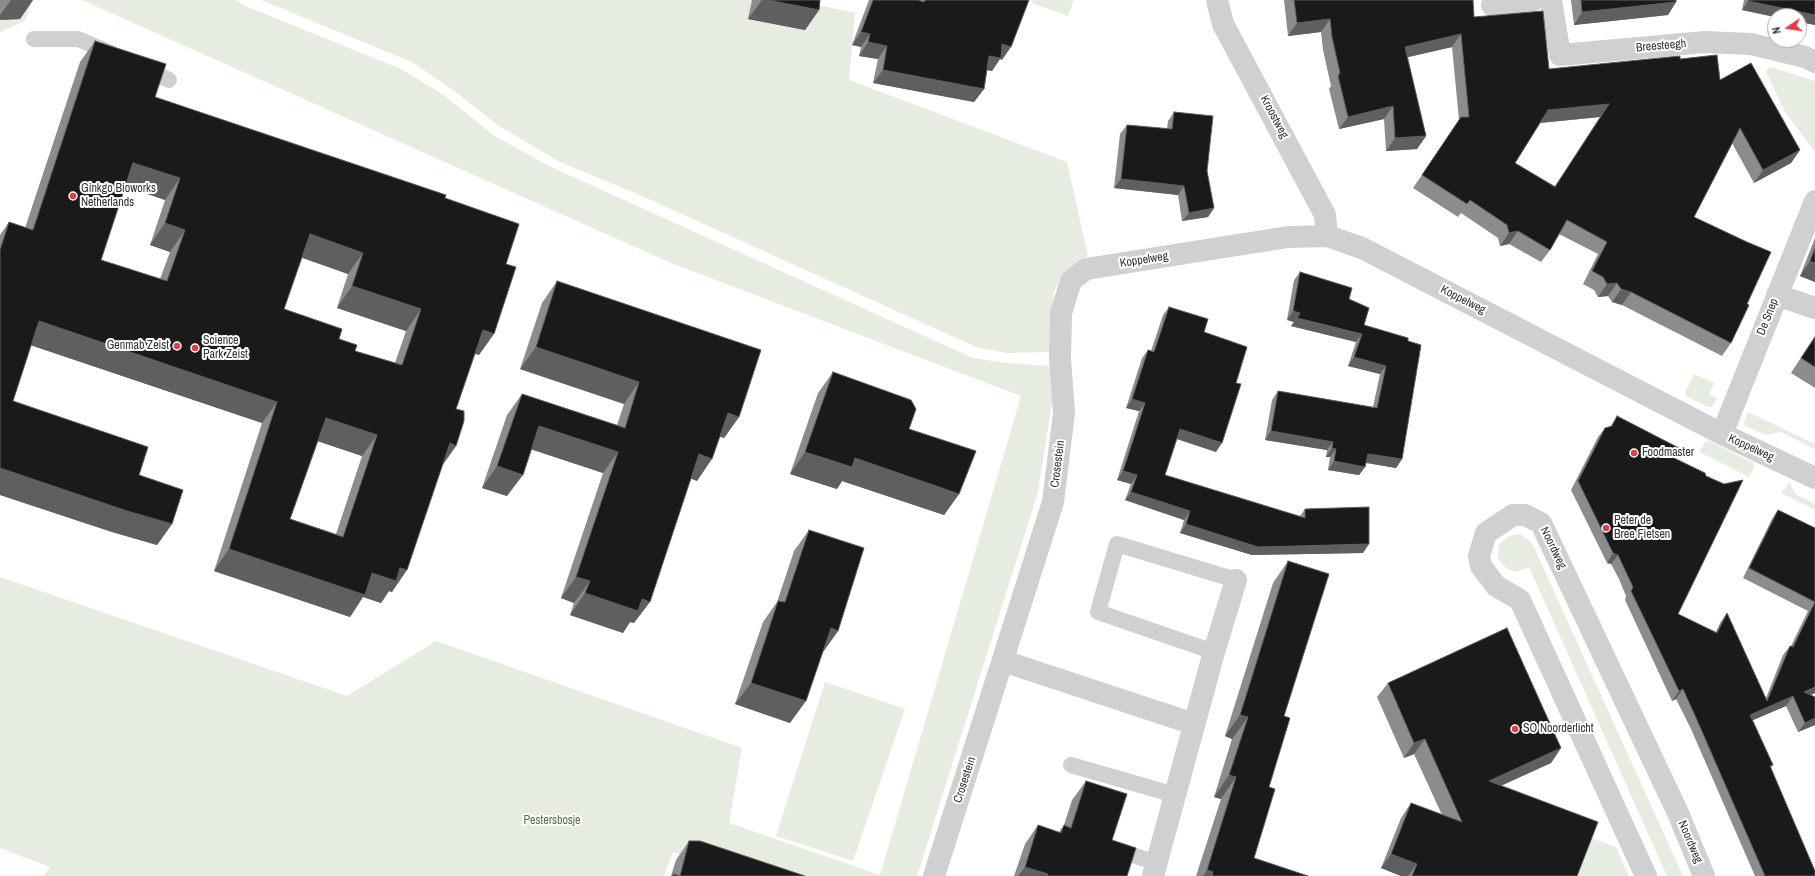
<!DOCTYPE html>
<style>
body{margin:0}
#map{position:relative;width:1815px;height:876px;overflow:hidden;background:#fff;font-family:"Archivo Narrow",sans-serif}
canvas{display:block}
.north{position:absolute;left:1767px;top:8px;width:40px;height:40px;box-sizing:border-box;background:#fff;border:1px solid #adadad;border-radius:50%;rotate:257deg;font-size:11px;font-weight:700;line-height:16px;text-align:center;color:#333}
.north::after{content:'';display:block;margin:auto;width:14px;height:18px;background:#e63946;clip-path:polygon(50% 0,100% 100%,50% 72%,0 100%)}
</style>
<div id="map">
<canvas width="1815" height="876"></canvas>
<div class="north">N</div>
</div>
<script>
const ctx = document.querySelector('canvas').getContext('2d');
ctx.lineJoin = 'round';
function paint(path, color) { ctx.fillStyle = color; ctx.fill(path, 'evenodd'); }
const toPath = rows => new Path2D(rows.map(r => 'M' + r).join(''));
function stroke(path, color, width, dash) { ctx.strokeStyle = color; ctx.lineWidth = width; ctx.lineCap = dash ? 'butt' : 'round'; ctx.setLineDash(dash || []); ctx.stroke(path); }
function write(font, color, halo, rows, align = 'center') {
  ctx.font = font + ' "Archivo Narrow",sans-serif'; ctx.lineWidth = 4; ctx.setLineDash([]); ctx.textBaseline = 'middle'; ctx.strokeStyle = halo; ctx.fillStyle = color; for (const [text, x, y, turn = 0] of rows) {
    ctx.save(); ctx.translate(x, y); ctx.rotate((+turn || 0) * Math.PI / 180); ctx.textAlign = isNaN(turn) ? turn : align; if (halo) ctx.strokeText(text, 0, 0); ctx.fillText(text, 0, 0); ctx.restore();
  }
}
paint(toPath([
 [0,0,32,0,25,21,0,32],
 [82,0,236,0,243,5,403,70,445,96,493,135,549,166,973,358,1007,363,1052,366,1052,403,1038,492,917,876,743,876,673,852,664,876,43,876,50,867,0,848,0,577,347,696,436,641,742,748,729,823,880,875,1021,396,671,263],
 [261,0,796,0,855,13,849,80,1067,162,1088,256,1062,274,1053,294,1052,352,1006,353,976,347,642,196,558,161,499,126,453,90,412,62],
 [1033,0,1074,0,1068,16,1032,3],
 [1770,67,1815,81,1815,152,1785,112,1767,74,1766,71],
 [1694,374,1714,383,1709,394,1717,398,1712,407,1708,407,1686,396,1685,393],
 [1748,412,1815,444,1815,449,1781,432,1766,435,1745,426,1744,422],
 [1709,441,1753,463,1754,468,1749,477,1699,452,1705,442],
 [1790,482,1795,494,1815,504,1815,510,1781,493],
 [1521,534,1532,543,1683,876,1667,876,1529,567,1516,572,1507,569,1498,559,1499,544,1509,536],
 [825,682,905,709,853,861,776,836],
 [1588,837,1616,847,1629,876,1572,876]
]), '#e6ecdf');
stroke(toPath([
 [34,39,78,39,111,53],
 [143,68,169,80],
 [1214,652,1098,612,1117,544,1236,580],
 [1071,765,1175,795],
 [1114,849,1157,863]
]), '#d0d0d0', 16);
stroke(toPath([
 [1217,0,1223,24,1325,215,1327,236],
 [1551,0,1560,55,1705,42,1751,44,1805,57,1815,62],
 [1492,5,1534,0],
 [1777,295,1815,308],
 [1722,434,1815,201],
 [1003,661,1194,724],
 [934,876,1053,502,1064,413,1060,358,1061,313,1071,281,1086,269,1288,237,1327,236,1362,248,1722,434,1815,478],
 [1153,876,1214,652,1236,580],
 [1646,876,1520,600,1496,586,1481,566,1479,556,1486,533,1513,515,1525,515,1541,523,1678,813,1704,876]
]), '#d0d0d0', 22);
paint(toPath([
 [0,0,33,0,20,19,0,20],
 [752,0,820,0,819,10,805,30,748,19],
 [869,0,918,0,920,1,921,0,1029,0,1002,60,1000,59,992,71,987,70,984,89,974,102,873,83,878,59,859,56,861,47,852,45],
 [1284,0,1473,0,1474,17,1549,69,1680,59,1720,80,1800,150,1791,163,1754,183,1732,143,1694,217,1747,304,1731,343,1722,356,1622,305,1612,302,1608,296,1598,297,1594,290,1583,284,1598,254,1559,234,1550,250,1541,262,1509,244,1500,246,1498,238,1461,213,1458,217,1413,188,1459,120,1452,47,1407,57,1426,136,1417,149,1386,151,1384,119,1339,129,1329,89,1331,86,1323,50,1321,32,1288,36],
 [1600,117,1555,186,1515,163,1540,123],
 [1571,0,1676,0,1676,2,1668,15,1574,25],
 [1744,0,1815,0,1815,25,1775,16,1775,17,1742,10],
 [95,41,155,97,445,198,506,264,479,355,475,354,456,409,456,446,442,466,392,592,389,591,381,603,363,597,350,617,214,571,262,423,31,345,13,401,139,475,172,524,157,545,112,532,0,495,0,235,9,222,25,228,80,62],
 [125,186,165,200,150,245,170,252,160,279,101,260],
 [302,258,348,274,337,308,406,331,395,363,355,351,339,339,284,309],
 [318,441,362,456,336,534,290,519],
 [1174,112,1207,171,1214,208,1208,217,1182,221,1178,195,1114,188,1120,134,1127,125,1167,129,1168,121],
 [1815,238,1815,282,1800,276],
 [1300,272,1349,299,1364,325,1408,341,1402,459,1396,468,1366,463,1365,467,1359,475,1328,470,1330,457,1326,457,1327,450,1265,440,1272,400,1278,391,1373,407,1380,374,1348,366,1356,342,1291,326,1294,322,1287,320,1294,280],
 [557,281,739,417,724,438,720,437,697,481,691,478,634,623,630,622,623,633,570,615,574,603,561,598,603,473,531,449,507,496,482,488,507,415,522,394,617,425,624,404,520,369,542,303],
 [1169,307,1204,332,1216,452,1177,439,1165,475,1300,516,1305,509,1363,553,1252,555,1180,533,1184,520,1125,500,1131,484,1117,480,1139,411,1126,408,1142,358,1148,350,1151,351,1163,315],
 [1815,336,1815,388,1791,373],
 [833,372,909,429,959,494,944,515,842,481,837,489,790,474,818,393],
 [1617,416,1674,458,1678,614,1716,632,1720,623,1727,613,1766,698,1783,655,1790,646,1791,646,1808,611,1743,578,1772,519,1778,510,1815,528,1815,693,1811,695,1815,697,1815,725,1798,732,1786,706,1753,720,1773,765,1771,768,1815,876,1755,876,1691,729,1676,699,1672,701,1625,600,1626,596,1619,579,1611,564,1607,563,1571,490,1598,437,1605,428,1610,427],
 [809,530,838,631,823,652,790,723,735,704,763,622,777,602,794,551],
 [1288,561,1284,716,1254,858,1308,876,1196,876,1221,799,1214,797,1232,739,1225,736,1273,583],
 [1388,683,1561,748,1551,763,1501,785,1577,876,1401,876,1381,868,1401,818,1411,803,1442,815,1414,754,1404,758,1377,697],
 [1086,781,1112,840,1127,876,1014,876,1025,844,1038,825,1059,832,1064,825,1072,800],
 [689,841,805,876,671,876,676,860]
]), '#8c8c8c');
paint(toPath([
 [11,0,33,0,20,19,0,20,0,15],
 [762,0,768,0,819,10,805,30,748,19],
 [1748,1,1815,15,1815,25,1799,22,1799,16,1775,16,1775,17,1742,10],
 [1676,2,1668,15,1574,25,1582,12],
 [1330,19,1321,32,1288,36,1297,23],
 [861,32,870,34,861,47,852,45],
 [1461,34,1452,47,1396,60,1405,47],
 [868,42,887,46,878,59,859,56],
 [1002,44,1011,47,1002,60,1000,59,992,71,980,69,989,56],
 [883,70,984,89,974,102,873,83],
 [1609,104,1600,117,1539,123,1548,110],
 [1393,106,1384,119,1339,129,1348,117],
 [1426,136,1417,149,1386,151,1395,138],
 [1800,150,1791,163,1754,183,1763,170],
 [133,163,180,178,165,200,118,184],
 [1121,179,1184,186,1178,195,1114,188],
 [1214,208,1208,217,1182,221,1189,213],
 [165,223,185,230,170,252,150,245],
 [1518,231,1509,244,1500,246,1509,233],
 [310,234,363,253,348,274,295,255],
 [1810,261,1815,263,1815,282,1800,276],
 [1617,283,1608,296,1598,297,1607,284],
 [352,286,421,309,406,331,337,308],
 [1621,289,1631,292,1622,305,1612,302],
 [1293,311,1300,313,1294,322,1287,320],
 [1297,318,1362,334,1356,342,1291,326],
 [39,321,277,402,262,423,24,343],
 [483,330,494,334,479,355,468,351],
 [536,347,639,382,624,404,520,369],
 [1354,357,1386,366,1380,374,1348,366],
 [1132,399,1145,403,1139,411,1126,408],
 [728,413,739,417,724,438,713,434],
 [326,418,377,435,362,456,311,439],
 [539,426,618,452,603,473,524,447],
 [1180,429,1222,443,1216,452,1174,438],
 [1271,431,1333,442,1327,450,1265,440],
 [450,443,456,446,441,467],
 [1332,448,1336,449,1330,457,1326,457],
 [805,452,855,458,959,494,944,515,842,481,837,489,790,474],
 [699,454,712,459,697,481,684,476],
 [1368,454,1402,459,1396,468,1362,462],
 [1334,461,1365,467,1359,475,1328,470],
 [497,466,523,475,507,496,482,488],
 [0,468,172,524,157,545,112,532,0,495],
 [1123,471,1137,475,1131,484,1117,480],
 [1131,492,1190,511,1184,520,1125,500],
 [1186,524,1369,544,1363,553,1252,555,1180,533],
 [229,549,400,568,407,570,392,592,389,591,381,603,363,597,350,617,214,571],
 [1613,553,1618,555,1611,564,1607,563],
 [576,577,590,581,574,603,561,598],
 [585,593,642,599,650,602,634,623,630,622,623,633,570,615],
 [831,628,838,631,823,652],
 [751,683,806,701,790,723,735,704],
 [1815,687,1815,693,1797,701,1804,692],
 [1683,689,1676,699,1672,701,1679,691],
 [1793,696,1786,706,1744,724,1750,715],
 [1240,715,1248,717,1232,739,1225,736],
 [1815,718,1815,725,1798,732,1805,723],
 [1425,739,1414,754,1404,758,1414,743],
 [1561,748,1551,763,1479,796,1489,781],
 [1229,775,1236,777,1221,799,1214,797],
 [1391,854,1417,864,1408,876,1401,876,1381,868],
 [1025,867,1048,874,1046,876,1018,876],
 [1207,870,1213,872,1211,876,1203,876]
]), '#5f5f5f');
const building = toPath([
 [768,0,820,0,819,10,768,0],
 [873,0,918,0,924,2,925,0,1029,0,1011,47,1002,44,1001,58,989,56,984,89,883,70,887,46,868,42,870,34,861,32,873,0],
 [1294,0,1473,0,1474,17,1543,11,1549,69,1680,56,1680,59,1717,55,1720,80,1751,63,1800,150,1763,170,1740,128,1694,217,1747,242,1771,252,1747,304,1749,305,1731,343,1631,292,1621,289,1617,283,1607,284,1603,277,1592,271,1607,242,1567,220,1550,250,1518,231,1509,233,1507,225,1470,200,1467,204,1422,175,1461,117,1469,117,1461,34,1405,47,1426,136,1395,138,1393,106,1348,117,1338,76,1340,73,1332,37,1330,19,1297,23,1294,0],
 [1609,104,1555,187,1515,163,1548,110,1609,104],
 [1581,0,1676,0,1676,2,1582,12,1581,0],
 [1749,0,1815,0,1815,15,1748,1,1749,0],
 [95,41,166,64,155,97,446,195,445,198,519,224,506,264,516,267,494,334,483,330,456,409,464,411,464,421,456,446,450,443,407,570,400,568,396,581,372,573,365,595,229,549,277,402,39,321,13,401,148,447,139,475,183,490,172,524,127,511,0,468,0,250,9,222,33,230,95,41],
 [133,163,180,178,165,223,185,230,167,281,101,260,133,163],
 [310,234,363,253,352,286,421,309,402,365,355,351,357,345,339,339,342,329,284,309,310,234],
 [326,418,377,435,343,537,290,519,326,418],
 [1174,112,1213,116,1207,171,1214,208,1189,213,1184,186,1121,179,1127,125,1172,129,1174,112],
 [1815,248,1815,263,1810,261,1815,248],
 [1300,272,1352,288,1349,299,1369,308,1364,325,1408,338,1408,341,1421,345,1402,459,1368,454,1365,467,1334,461,1336,449,1332,448,1333,442,1271,431,1278,391,1377,408,1386,366,1354,357,1362,334,1297,318,1300,313,1293,311,1300,272],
 [557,281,761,350,739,417,728,413,712,459,699,454,650,602,642,599,638,611,585,593,590,581,576,577,618,452,539,426,523,475,497,466,522,394,625,428,639,382,536,347,557,281],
 [1169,307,1208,319,1204,332,1247,347,1236,383,1241,384,1222,443,1180,429,1165,475,1305,518,1305,509,1369,507,1369,544,1258,547,1186,524,1190,511,1131,492,1137,475,1123,471,1145,403,1132,399,1148,350,1154,352,1169,307],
 [1815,337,1815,367,1801,358,1815,337],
 [833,372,911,400,916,409,909,429,976,451,959,494,855,458,852,467,805,452,833,372],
 [1617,416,1679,448,1674,458,1705,473,1706,476,1724,484,1743,480,1678,614,1717,633,1727,613,1767,701,1790,646,1793,647,1815,602,1749,568,1778,510,1815,528,1815,687,1804,692,1815,697,1815,718,1805,723,1793,696,1750,715,1773,765,1770,766,1815,871,1815,876,1765,876,1697,720,1683,689,1679,691,1631,591,1633,587,1625,570,1618,555,1613,553,1578,481,1605,428,1612,426,1617,416],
 [809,530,864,548,838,631,831,628,806,701,751,683,778,601,785,602,809,530],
 [1288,561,1329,574,1284,716,1290,718,1269,787,1275,789,1254,858,1308,876,1212,876,1213,872,1207,870,1236,777,1229,775,1248,717,1240,715,1288,561],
 [1507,628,1561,748,1489,781,1598,822,1577,876,1412,876,1417,864,1391,854,1411,803,1462,822,1425,739,1414,743,1388,683,1507,628],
 [1086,781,1127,794,1112,840,1136,848,1127,876,1047,876,1048,874,1025,867,1038,825,1061,833,1064,825,1071,828,1086,781],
 [689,841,700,841,805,876,673,876,673,874,680,876,689,841]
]);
paint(building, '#1a1a1a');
stroke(building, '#5f5f5f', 1);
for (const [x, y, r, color] of [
 [73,196,4,"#e63946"],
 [177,346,4,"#e63946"],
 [195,348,4,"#e63946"],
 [1634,453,4,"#e63946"],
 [1606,528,4,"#e63946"],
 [1515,729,4,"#e63946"]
]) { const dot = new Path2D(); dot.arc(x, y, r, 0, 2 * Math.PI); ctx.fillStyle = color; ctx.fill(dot); stroke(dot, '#fff', 1.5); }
write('12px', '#333', '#fff', [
 ["Breesteegh",1661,46,-5],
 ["Kroostweg",1274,117,62],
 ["Koppelweg",1144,260,-9],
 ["Koppelweg",1463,300,27],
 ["De Snep",1768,317,-68],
 ["Koppelweg",1751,448,25],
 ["Crosestein",1058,464,-83],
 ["Noordweg",1553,548,64],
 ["Crosestein",965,780,-72],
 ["Noordweg",1690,842,67]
]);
write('12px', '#333', '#fff', [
 ["Ginkgo Bioworks",81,189],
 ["Netherlands",81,203],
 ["Science",203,341],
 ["Park Zeist",203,355],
 ["Genmab Zeist",169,346,"right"],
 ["Foodmaster",1642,453],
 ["Peter de",1614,521],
 ["Bree Fietsen",1614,535],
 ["SO Noorderlicht",1523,729]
], 'left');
write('12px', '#56703f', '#fff', [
 ["Pestersbosje",552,821]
]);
</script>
